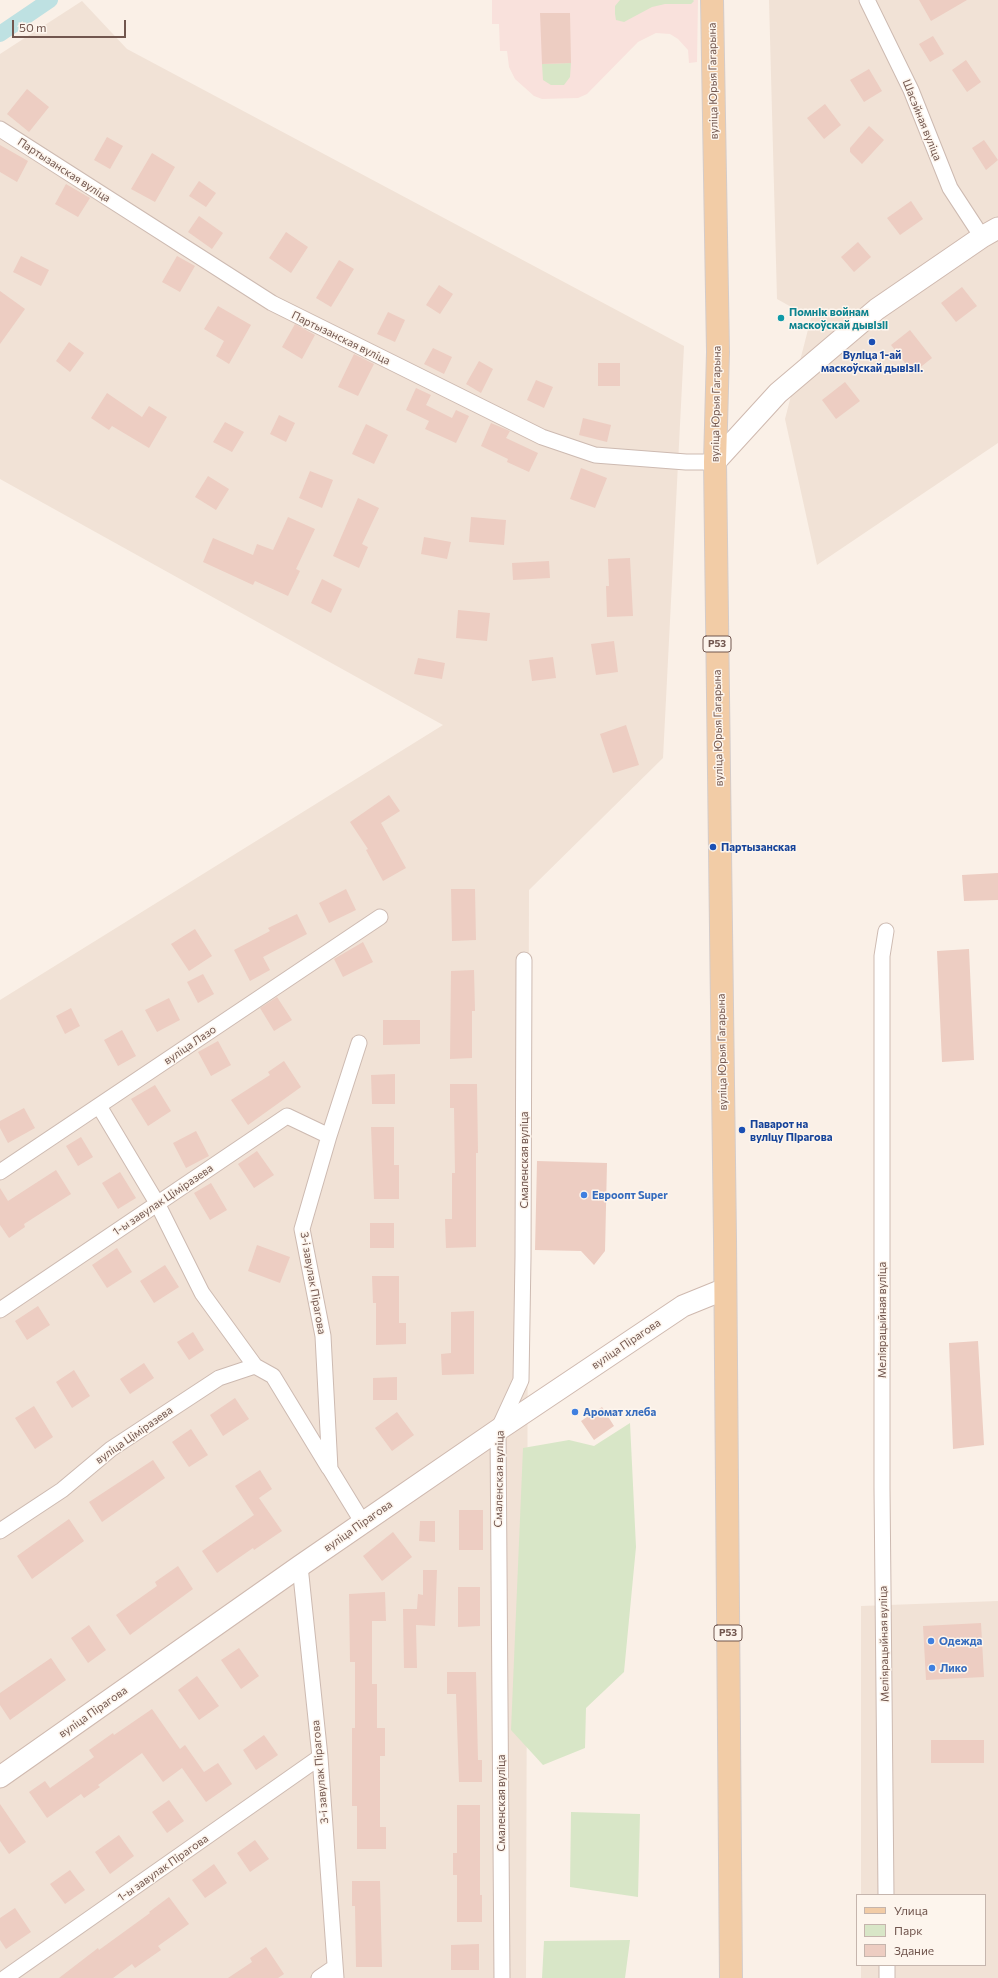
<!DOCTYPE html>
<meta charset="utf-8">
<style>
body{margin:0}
#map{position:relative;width:998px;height:1978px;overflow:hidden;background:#faf0e7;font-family:Commissioner,sans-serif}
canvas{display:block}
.legend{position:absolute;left:856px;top:1894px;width:130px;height:72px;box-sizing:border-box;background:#fdf5ed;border:1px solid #c5b5ad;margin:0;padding:5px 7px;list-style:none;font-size:12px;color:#71564e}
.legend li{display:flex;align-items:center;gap:8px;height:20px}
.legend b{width:20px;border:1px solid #c5b5ad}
.scale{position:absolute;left:12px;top:20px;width:114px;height:18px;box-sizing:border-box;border:2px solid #71564e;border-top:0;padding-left:5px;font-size:12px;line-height:14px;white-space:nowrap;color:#71564e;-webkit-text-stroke:3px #fdf5ed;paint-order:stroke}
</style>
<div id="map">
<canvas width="998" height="1978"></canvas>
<ul class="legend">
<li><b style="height:5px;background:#f2cca6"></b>Улица</li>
<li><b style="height:11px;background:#d8e6c7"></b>Парк</li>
<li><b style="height:11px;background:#edcdc2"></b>Здание</li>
</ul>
<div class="scale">50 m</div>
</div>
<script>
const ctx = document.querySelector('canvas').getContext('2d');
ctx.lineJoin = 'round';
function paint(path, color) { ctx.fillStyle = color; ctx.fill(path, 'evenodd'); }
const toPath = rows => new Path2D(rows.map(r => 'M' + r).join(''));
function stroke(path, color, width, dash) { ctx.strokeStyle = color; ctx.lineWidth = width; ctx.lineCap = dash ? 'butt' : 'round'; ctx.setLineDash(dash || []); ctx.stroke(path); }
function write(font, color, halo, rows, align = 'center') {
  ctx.font = font + ' Commissioner,sans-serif'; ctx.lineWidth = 3; ctx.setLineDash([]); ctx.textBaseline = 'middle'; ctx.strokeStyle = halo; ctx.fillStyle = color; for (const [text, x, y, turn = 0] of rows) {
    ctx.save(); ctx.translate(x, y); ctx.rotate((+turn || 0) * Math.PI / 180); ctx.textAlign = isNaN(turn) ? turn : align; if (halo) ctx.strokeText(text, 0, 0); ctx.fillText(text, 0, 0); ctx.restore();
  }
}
paint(toPath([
 [769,0,998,0,998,443,817,565,785,419,811,318,777,299],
 [82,1,127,49,684,346,663,758,529,890,526,1978,0,1978,0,1000,443,725,0,479,0,54],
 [998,1601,998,1978,861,1978,861,1965,985,1965,985,1895,861,1895,861,1606]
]), '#f1e2d6');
paint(toPath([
 [492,0,698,0,697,62,689,63,688,50,678,39,670,34,656,33,638,42,587,94,578,98,542,99,534,96,515,79,509,67,507,51,500,51,499,24,492,24]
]), '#f9e1dc');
paint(toPath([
 [620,0,693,0,694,1,691,4,665,4,652,7,624,22,616,20,615,14,615,6],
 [571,63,570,77,564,85,551,85,543,80,542,64],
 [630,1423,636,1547,624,1672,586,1708,585,1748,543,1765,511,1730,523,1448,569,1440,594,1446],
 [571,1812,640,1814,638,1897,570,1887],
 [630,1940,625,1978,542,1978,544,1941]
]), '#d8e6c7');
stroke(toPath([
 [0,34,50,0]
]), '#bee1e2', 16);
paint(toPath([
 [919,0,967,0,931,21],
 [540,13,570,13,571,63,542,64],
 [933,36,944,54,930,62,919,44],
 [966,60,981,82,967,92,952,70],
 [869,69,882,91,864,102,850,80],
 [27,89,49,107,29,132,7,114],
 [825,104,841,125,824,139,807,118],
 [869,126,884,140,862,164,850,152,850,148],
 [107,137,123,146,110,169,94,160],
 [984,140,998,160,986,170,972,148],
 [0,145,28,161,17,182,0,172],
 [152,153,175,167,155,202,131,189],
 [199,181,216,193,206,207,189,196],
 [66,184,90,198,78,217,55,204],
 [911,201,923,219,900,235,887,218],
 [199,216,223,233,212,249,188,232],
 [286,232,308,247,291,273,269,258],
 [858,242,871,257,854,272,841,257],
 [21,256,49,270,41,286,13,272],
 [177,256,195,266,180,292,162,282],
 [339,260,354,269,331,307,316,298],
 [439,285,453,294,440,314,426,305],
 [962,287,977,306,956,322,941,303],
 [0,291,25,309,0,344],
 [218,306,251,325,229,364,216,356,224,341,204,329],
 [388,312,405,320,395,342,377,334],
 [295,324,315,335,302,359,282,347],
 [910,330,932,358,913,373,891,345],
 [69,342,84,353,70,372,56,361],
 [433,348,452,357,444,374,424,364],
 [354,354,374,364,358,396,338,387],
 [479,361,493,369,481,393,466,384],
 [598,363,620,363,620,386,598,386],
 [536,380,553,387,544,408,527,400],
 [845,382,860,401,836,419,822,400],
 [416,388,431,395,426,405,452,418,456,410,469,416,456,443,425,429,429,421,406,410],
 [107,393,142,417,149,406,167,417,149,448,112,426,109,430,91,418],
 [279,415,295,423,286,442,270,434],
 [583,418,611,425,607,442,579,435],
 [225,422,244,432,232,452,213,442],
 [491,423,510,431,506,438,538,453,529,472,507,462,508,459,481,446],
 [366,424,388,435,374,464,352,454],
 [581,468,607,478,595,508,570,499],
 [310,471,333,480,322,508,299,498],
 [208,476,229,489,216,510,195,497],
 [358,498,379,508,362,544,368,547,359,568,333,556],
 [288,517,315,529,296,569,300,571,288,596,255,581,253,585,203,562,213,538,253,555,257,544,273,550],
 [471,517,506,520,504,545,469,542],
 [424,537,451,542,447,559,421,554],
 [630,558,633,616,607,617,606,586,609,586,608,559],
 [549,561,550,578,513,580,512,563],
 [322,579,342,589,331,613,311,603],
 [458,610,490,613,487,641,456,638],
 [614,641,618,672,596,675,591,644],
 [553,657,556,678,532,681,529,660],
 [418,658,445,663,442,679,414,674],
 [626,725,639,765,613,773,600,734],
 [389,795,400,811,381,823,406,868,383,881,366,850,368,849,350,822],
 [998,873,998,900,964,901,962,875],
 [346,889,356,910,329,923,319,903],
 [451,889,475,889,476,940,452,941],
 [297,914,307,934,263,957,270,970,250,981,234,950,270,931,268,928],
 [195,929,212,956,189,971,171,944],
 [363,942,373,962,343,977,334,959],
 [969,949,974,1060,942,1062,937,951],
 [474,970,475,1011,472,1011,472,1058,450,1059,451,971],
 [203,974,214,994,198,1003,187,982],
 [277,997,292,1020,274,1031,260,1008],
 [169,998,180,1020,157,1032,145,1010],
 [71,1008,80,1026,65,1034,56,1016],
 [383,1020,420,1020,420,1044,383,1045],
 [122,1030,136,1056,118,1066,104,1040],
 [218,1041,231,1065,211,1076,198,1052],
 [284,1061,301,1087,248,1125,231,1100,270,1075,268,1072],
 [395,1074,395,1104,372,1104,371,1075],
 [450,1084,477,1084,478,1153,476,1153,476,1247,446,1248,445,1219,452,1219,452,1173,455,1173,454,1108,450,1108],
 [155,1085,171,1111,148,1126,131,1099],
 [24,1108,35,1128,8,1143,0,1128,0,1121],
 [371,1127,394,1127,394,1165,399,1165,399,1199,374,1199],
 [196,1131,209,1156,186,1168,173,1143],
 [81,1137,93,1157,78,1166,66,1146],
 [257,1151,274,1175,254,1188,238,1164],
 [537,1161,607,1163,605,1251,594,1265,581,1251,535,1250],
 [56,1170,71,1194,24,1224,25,1227,9,1238,0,1225,0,1188,8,1201],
 [120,1172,136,1198,118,1209,102,1183],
 [211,1183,227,1210,210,1220,194,1193],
 [370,1223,394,1223,394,1248,370,1248],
 [257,1245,290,1257,280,1283,248,1271],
 [117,1248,132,1272,107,1288,92,1265],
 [165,1265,179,1287,154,1303,140,1281],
 [372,1276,399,1276,399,1323,406,1323,406,1344,376,1345,376,1303,373,1303],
 [38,1306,50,1325,27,1340,15,1321],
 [474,1311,474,1374,442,1375,441,1354,451,1353,451,1312],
 [193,1332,204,1350,189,1360,177,1342],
 [978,1341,984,1445,953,1449,949,1343],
 [144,1363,154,1378,130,1394,120,1379],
 [74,1370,90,1396,72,1408,56,1382],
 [397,1377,397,1400,373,1400,373,1378],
 [235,1398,249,1419,223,1436,210,1415],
 [34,1406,53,1437,35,1449,15,1418],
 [602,1407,614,1426,594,1440,581,1421],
 [397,1412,414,1435,392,1451,375,1428],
 [191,1429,208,1455,189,1467,172,1442],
 [153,1460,165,1478,102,1522,89,1502],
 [260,1470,272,1489,259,1498,282,1531,254,1550,253,1548,217,1573,202,1551,254,1515,235,1486],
 [459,1510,483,1510,483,1550,459,1550],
 [69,1519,84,1541,32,1579,17,1556],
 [420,1521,435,1521,435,1542,419,1541],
 [393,1532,412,1557,382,1581,363,1556],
 [178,1566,193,1589,130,1635,116,1615,157,1586,155,1582],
 [423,1570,437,1570,435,1626,416,1625,417,1668,404,1668,403,1609,417,1609,418,1594,423,1595],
 [458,1587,480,1587,480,1626,458,1627],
 [385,1592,386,1621,372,1621,372,1684,377,1684,377,1728,385,1728,385,1756,380,1756,380,1827,386,1827,386,1849,357,1849,357,1806,352,1806,352,1728,355,1728,355,1662,350,1662,349,1594],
 [981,1623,984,1677,926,1680,923,1626],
 [89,1625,106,1650,88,1663,71,1638],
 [239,1648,259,1676,241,1689,221,1660],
 [51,1658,66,1680,10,1720,0,1705,0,1693],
 [447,1672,476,1672,478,1760,482,1760,482,1782,459,1782,456,1694,447,1694],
 [197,1676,219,1706,199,1720,178,1690],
 [152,1709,180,1749,185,1745,204,1772,218,1763,232,1784,206,1802,182,1768,163,1782,142,1753,98,1785,100,1787,84,1798,81,1794,47,1818,29,1792,45,1781,50,1788,94,1757,89,1750,113,1733,114,1735],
 [264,1735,278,1755,256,1770,243,1750],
 [931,1740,984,1740,984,1763,931,1763],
 [169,1800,184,1821,167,1833,152,1812],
 [0,1804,26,1842,9,1854,0,1841],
 [457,1805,480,1805,480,1895,482,1895,482,1922,457,1922,457,1875,453,1875,453,1853,457,1853],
 [119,1835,134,1856,110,1874,95,1852],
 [255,1840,269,1859,250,1872,237,1853],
 [214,1864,227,1883,205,1898,192,1880],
 [70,1870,85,1890,65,1904,50,1884],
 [352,1881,380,1881,382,1967,356,1967,355,1906,352,1906],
 [169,1897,189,1924,158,1946,161,1950,135,1968,132,1964,113,1978,59,1978,98,1948,99,1950,150,1913,149,1912],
 [15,1908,31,1932,6,1949,0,1940,0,1918],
 [479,1944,479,1970,451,1970,451,1945],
 [266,1947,284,1974,278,1978,228,1978,252,1962,250,1958]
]), '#edcdc2');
const street = toPath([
 [867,0,911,90,950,188,982,237],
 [0,129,272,303,542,437,595,455,686,462,715,462],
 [886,931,882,956,882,1488,886,1895],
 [359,1043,329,1136,302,1229,323,1336,330,1469,363,1523],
 [99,1106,157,1203,202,1293,255,1366,273,1376,329,1468],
 [0,1172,380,917],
 [0,1310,287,1116,329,1136],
 [0,1531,62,1490,111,1449,219,1378,255,1366],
 [300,1566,320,1757,336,1978],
 [887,1965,887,1978],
 [5,1978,320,1757],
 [319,1978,335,1967],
 [502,1978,498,1430,521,1380,523,1257,524,960]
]);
const secondary = toPath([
 [715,462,778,393,877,309,982,237,998,228],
 [0,1777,300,1566,498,1430,683,1306,725,1289]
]);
const primary = toPath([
 [712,0,718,352,715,462,725,1239,731,1978]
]);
stroke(street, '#cdbab1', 17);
stroke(secondary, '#cfb9af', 23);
stroke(primary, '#d4ccca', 24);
stroke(street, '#fff', 15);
stroke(secondary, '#fff', 21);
stroke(primary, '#f2cca6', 22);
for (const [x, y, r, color] of [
 [781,318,4,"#0f9aa8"],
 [872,342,4,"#1a4fb4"],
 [713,847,4,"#1a4fb4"],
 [742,1130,4,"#1a4fb4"],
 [584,1195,4,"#3f7fe0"],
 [575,1412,4,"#3f7fe0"],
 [931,1641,4,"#3f7fe0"],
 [932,1668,4,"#3f7fe0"]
]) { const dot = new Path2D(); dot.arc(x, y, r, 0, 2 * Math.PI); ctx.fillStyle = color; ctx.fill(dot); stroke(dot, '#fdf5ed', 1.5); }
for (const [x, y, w] of [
 [717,644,28],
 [728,1633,28]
]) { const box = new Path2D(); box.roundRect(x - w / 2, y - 8, w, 16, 3); ctx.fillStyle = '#fdf5ed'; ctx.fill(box); stroke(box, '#71564e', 1); }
write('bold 10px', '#71564e', null, [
 ["Р53",717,644],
 ["Р53",728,1633]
]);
write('11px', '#71564e', '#fdf5ed', [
 ["вуліца Юрыя Гагарына",713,81,-91],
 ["Шасэйная вуліца",922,120,68],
 ["Партызанская вуліца",64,170,33],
 ["Партызанская вуліца",341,338,26],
 ["вуліца Юрыя Гагарына",716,404,-89],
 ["вуліца Юрыя Гагарына",718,728,-91],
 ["вуліца Лазо",190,1045,-34],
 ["вуліца Юрыя Гагарына",722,1052,-91],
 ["Смаленская вуліца",524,1160,-90],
 ["1-ы завулак Ціміразева",163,1200,-34],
 ["3-і завулак Пірагова",313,1283,80],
 ["Меліярацыйная вуліца",882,1320,-90],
 ["вуліца Пірагова",626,1344,-34],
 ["вуліца Ціміразева",134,1435,-35],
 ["Смаленская вуліца",499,1479,-89],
 ["вуліца Пірагова",358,1526,-35],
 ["Меліярацыйная вуліца",884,1644,-91],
 ["вуліца Пірагова",93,1712,-35],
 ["3-і завулак Пірагова",320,1772,-95],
 ["Смаленская вуліца",501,1803,-90],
 ["1-ы завулак Пірагова",163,1868,-35]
]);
write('bold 11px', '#0d838f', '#fdf5ed', [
 ["Помнік войнам",789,312],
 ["маскоўскай дывізіі",789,325]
], 'left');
write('bold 11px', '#164399', '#fdf5ed', [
 ["Вуліца 1-ай",872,355,"center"],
 ["маскоўскай дывізіі.",872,368,"center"],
 ["Партызанская",721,847],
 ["Паварот на",750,1124],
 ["вуліцу Пірагова",750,1137]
], 'left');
write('bold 11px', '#366cbe', '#fdf5ed', [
 ["Евроопт Super",592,1195],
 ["Аромат хлеба",583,1412],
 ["Одежда",939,1641],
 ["Лико",940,1668]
], 'left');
</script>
